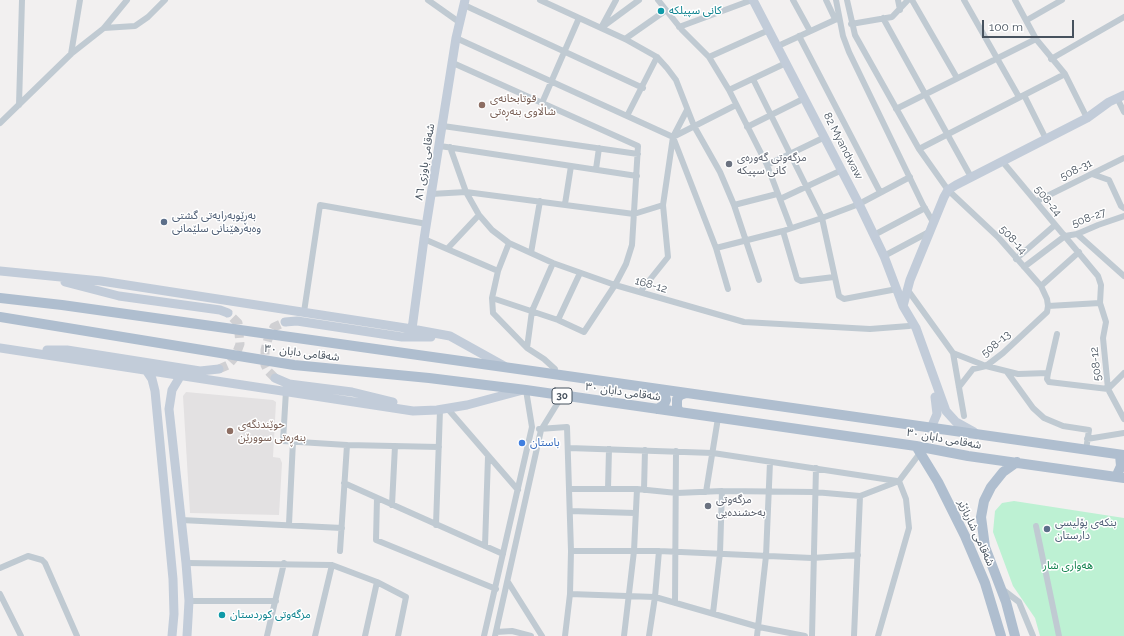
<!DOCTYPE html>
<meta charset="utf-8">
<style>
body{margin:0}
#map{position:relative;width:1124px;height:636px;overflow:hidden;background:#f2f0f0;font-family:Raleway,sans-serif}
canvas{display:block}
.scale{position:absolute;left:982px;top:20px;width:92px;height:18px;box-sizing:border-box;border:2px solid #47525e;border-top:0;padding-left:5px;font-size:12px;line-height:14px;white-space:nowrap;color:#47525e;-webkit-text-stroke:3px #fff;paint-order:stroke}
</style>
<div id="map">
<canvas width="1124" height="636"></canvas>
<div class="scale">100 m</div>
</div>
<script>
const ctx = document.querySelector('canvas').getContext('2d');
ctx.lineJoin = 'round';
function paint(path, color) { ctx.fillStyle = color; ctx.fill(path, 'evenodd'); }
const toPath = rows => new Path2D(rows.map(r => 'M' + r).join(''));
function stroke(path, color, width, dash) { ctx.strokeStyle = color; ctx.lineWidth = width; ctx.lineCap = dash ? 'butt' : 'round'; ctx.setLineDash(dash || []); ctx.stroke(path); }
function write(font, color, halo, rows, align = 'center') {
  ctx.font = font + ' Raleway,"Noto Sans Arabic",sans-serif'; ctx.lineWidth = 3; ctx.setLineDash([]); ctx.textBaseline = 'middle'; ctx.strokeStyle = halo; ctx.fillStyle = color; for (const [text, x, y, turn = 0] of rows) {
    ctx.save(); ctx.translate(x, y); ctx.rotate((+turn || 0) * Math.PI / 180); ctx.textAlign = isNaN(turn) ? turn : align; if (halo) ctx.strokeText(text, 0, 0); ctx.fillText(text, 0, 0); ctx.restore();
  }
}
paint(toPath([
 [186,392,273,400,276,402,273,457,280,458,282,463,279,515,190,513,183,396]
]), '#e3e1e2');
paint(toPath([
 [1014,501,1124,518,1124,636,1040,636,1035,618,1013,586,993,532,995,511,1002,503]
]), '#bdf1d3');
stroke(toPath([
 [219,369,228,365,235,357,240,344,238,323,228,313],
 [275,378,268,371,265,365,265,350,268,339,274,327,285,322]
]), '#d0d0d3', 9, [9, 4.5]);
stroke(toPath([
 [428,0,459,22],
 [540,0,625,39,657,57,667,68,676,80,694,126,720,172,734,205,759,280],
 [658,0,682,30,709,57,729,90,767,165,791,228],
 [793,0,810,31],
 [826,0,835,19],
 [836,0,843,36,849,52,923,205,933,222],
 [847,0,855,35,919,149,948,190,998,237,1041,286,1047,299,1048,306,1047,312,1003,353,986,366,973,369,959,387],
 [898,0,900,10],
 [912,0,957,78],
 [964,0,1019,97],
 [1015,0,1036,39,1065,74,1087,118],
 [464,5,643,88],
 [883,18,971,177],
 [1027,20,1062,0],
 [851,24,892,17,908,0],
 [602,26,616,0],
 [679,27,752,0],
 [104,28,135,26,148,17,165,0],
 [601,28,639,0],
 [799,36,880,192],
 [456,38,673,137,716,248,728,289],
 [625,39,665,11],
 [778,46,839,18],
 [71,54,80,0],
 [709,57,769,30],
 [1051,59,1124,17],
 [453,63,638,146,632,245,626,264,615,285,584,332,558,320,492,298],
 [753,79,822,218,839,296,844,299,897,289],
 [729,90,786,63],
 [1024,95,1046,139],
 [1117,98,1124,112],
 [542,103,579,18],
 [19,105,22,0],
 [896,109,1036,39],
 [627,116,657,57],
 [0,123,71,54,104,28,127,0],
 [443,126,638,154],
 [747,127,805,98],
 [673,137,736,105],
 [440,146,637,176],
 [450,147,466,192,479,215,492,230,509,243,553,263,615,285,744,322,870,329,909,326],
 [919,149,1065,74],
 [1002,161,1098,276,1101,285,1100,303,1106,322,1103,338,1108,389,1124,419],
 [767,165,825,137],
 [596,169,599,148],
 [1092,174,1109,180,1121,206,1124,208],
 [431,194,466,192,634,214,663,205],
 [780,199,842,170],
 [1037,201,1124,158],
 [565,204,571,166],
 [734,205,777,194],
 [783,231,797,279,801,281,834,277],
 [1077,234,1124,276],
 [874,235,925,208],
 [424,239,498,271],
 [509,243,498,271,492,298,493,313,527,348],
 [448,248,479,215],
 [716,248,783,231,822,218,859,204,910,177],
 [531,253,540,201],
 [884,256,929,232],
 [1016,259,1055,225],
 [553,263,532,311,527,348,544,359,555,369,554,374],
 [1024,267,1065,236,1077,234,1098,225,1124,216],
 [1041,286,1079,252],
 [907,289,953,353,964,416],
 [640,292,668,257,663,205,673,137,687,110],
 [1048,306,1100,303],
 [304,312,320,205,427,224],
 [558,320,580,273],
 [1057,334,1048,373,1047,379,1049,382,1108,389,1124,373],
 [953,353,986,366,1018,374,1048,373],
 [1007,372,1033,408,1044,418,1063,426,1089,430,1086,450],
 [286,391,283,441,347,445,439,447],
 [447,408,518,490],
 [539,429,567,427,571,551,570,594,565,636],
 [1087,439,1124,433],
 [569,448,713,453,897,481],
 [344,483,503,554],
 [570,489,637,489,677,493,722,491,814,492,860,496,899,481],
 [608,489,609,449],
 [644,490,645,450],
 [706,492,718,418],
 [377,498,376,540,496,589],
 [392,505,395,446],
 [570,511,635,513],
 [181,520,342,528],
 [289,524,293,441],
 [436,525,440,410],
 [1036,526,1059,636],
 [485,546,488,457],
 [340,551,347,445],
 [571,551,659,551,812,558,858,555],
 [186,563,332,565,377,582,406,597,398,636],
 [0,568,28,556,42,560,45,563,77,636],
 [508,582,542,636],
 [1002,589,1019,602,1033,636],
 [0,594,21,636],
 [570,594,655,597,759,627,805,636],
 [189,601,276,601],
 [675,603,676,451],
 [713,613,720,553,722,491],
 [496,632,512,631,531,636],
 [267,636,284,563],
 [315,636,332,565],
 [365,636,377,582],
 [484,636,532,427,526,390],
 [495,636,541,430,562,396],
 [624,636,634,551,637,489],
 [649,636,655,597,659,551],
 [757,636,766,556,770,462],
 [812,636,816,468],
 [854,636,860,496],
 [878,636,909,528,906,499,899,481,920,453]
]), '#c0cad2', 6);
stroke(toPath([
 [753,0,859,204,884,256,903,306],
 [0,271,101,281,412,329,450,336,504,366],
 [65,282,119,296,220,310,228,313],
 [285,322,297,321,402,337,431,337],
 [412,329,424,239,456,38,465,0],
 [0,348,413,411,437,410,467,405,523,390],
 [47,350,67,350,200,371,219,369],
 [146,370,152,379,155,391,173,579,174,614,172,636],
 [181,375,172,390,169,409,186,563,189,601,187,636],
 [275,378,289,384,352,392,393,402],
 [931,428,937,414,935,397],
 [974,432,956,422,946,411,916,328,903,306,910,280,944,197,948,190,956,185,1087,118,1109,102,1124,95]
]), '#c2ccd9', 9);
stroke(toPath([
 [0,298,62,305,525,370,1124,455],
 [0,317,294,365,429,378,526,390,916,446,968,456,1124,478],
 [657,409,664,405,666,400,664,392,659,389],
 [680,412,677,408,677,399,680,395,686,393],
 [916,446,938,482,965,536,985,583,1001,636],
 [1116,477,1121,466,1120,455],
 [1015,636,1006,602,985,547,981,517,984,501,991,487,1003,472,1017,462]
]), '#afbecf', 10);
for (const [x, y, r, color] of [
 [661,11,4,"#0f9aa8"],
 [482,105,4,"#8d6e63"],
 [729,164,4,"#6b7280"],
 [164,222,4,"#5c6f8a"],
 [230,431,4,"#8d6e63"],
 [522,443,4,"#3f7fe0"],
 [708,506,4,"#6b7280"],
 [1047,529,4,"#5c6f8a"],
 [222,615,4,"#0f9aa8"]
]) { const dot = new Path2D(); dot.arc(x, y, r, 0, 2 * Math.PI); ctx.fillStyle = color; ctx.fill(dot); stroke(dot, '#fff', 1.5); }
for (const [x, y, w] of [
 [562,396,20]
]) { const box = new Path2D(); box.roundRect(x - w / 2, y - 8, w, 16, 3); ctx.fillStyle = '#fff'; ctx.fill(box); stroke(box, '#47525e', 1); }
write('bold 10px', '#47525e', null, [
 ["30",562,396]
]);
write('11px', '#0d838f', '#fff', [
 ["کانی سپیلکە",669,11],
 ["مزگەوتی کوردستان",230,615]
], 'left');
write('11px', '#785e54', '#fff', [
 ["قوتابخانەی",490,99],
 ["شاڵاوی بنەڕەتی",490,112],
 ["خوێندنگەی",238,425],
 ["بنەڕەتی سوورێن",238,438]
], 'left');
write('11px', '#47525e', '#fff', [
 ["82 Myandwaw",843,146,63],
 ["شەقامی باوزی ٨٦",425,162,-81],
 ["508-31",1076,170,-26],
 ["508-24",1048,201,51],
 ["508-27",1089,218,-20],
 ["508-14",1013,240,48],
 ["168-12",651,285,16],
 ["508-13",996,344,-40],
 ["شەقامی دابان ٣٠",302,353,7],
 ["508-12",1096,364,-96],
 ["شەقامی دابان ٣٠",623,392,8],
 ["شەقامی دابان ٣٠",944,439,10],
 ["شەقامی شارباژێر",976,533,65]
]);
write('11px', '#5b616d', '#fff', [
 ["مزگەوتی گەورەی",737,158],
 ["کانی سپیکە",737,171],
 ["مزگەوتی",716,500],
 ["بەخشندەیی",716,513]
], 'left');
write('11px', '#4e5e75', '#fff', [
 ["بەڕێوبەرایەتی گشتی",172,216],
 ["وەبەرهێنانی سلێمانی",172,229],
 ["بنکەی پۆلیسی",1055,523],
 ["دارستان",1055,536]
], 'left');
write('11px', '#366cbe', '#fff', [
 ["باستان",530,443]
], 'left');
write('11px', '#14834f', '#fff', [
 ["هەواری شار",1068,566]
]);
</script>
